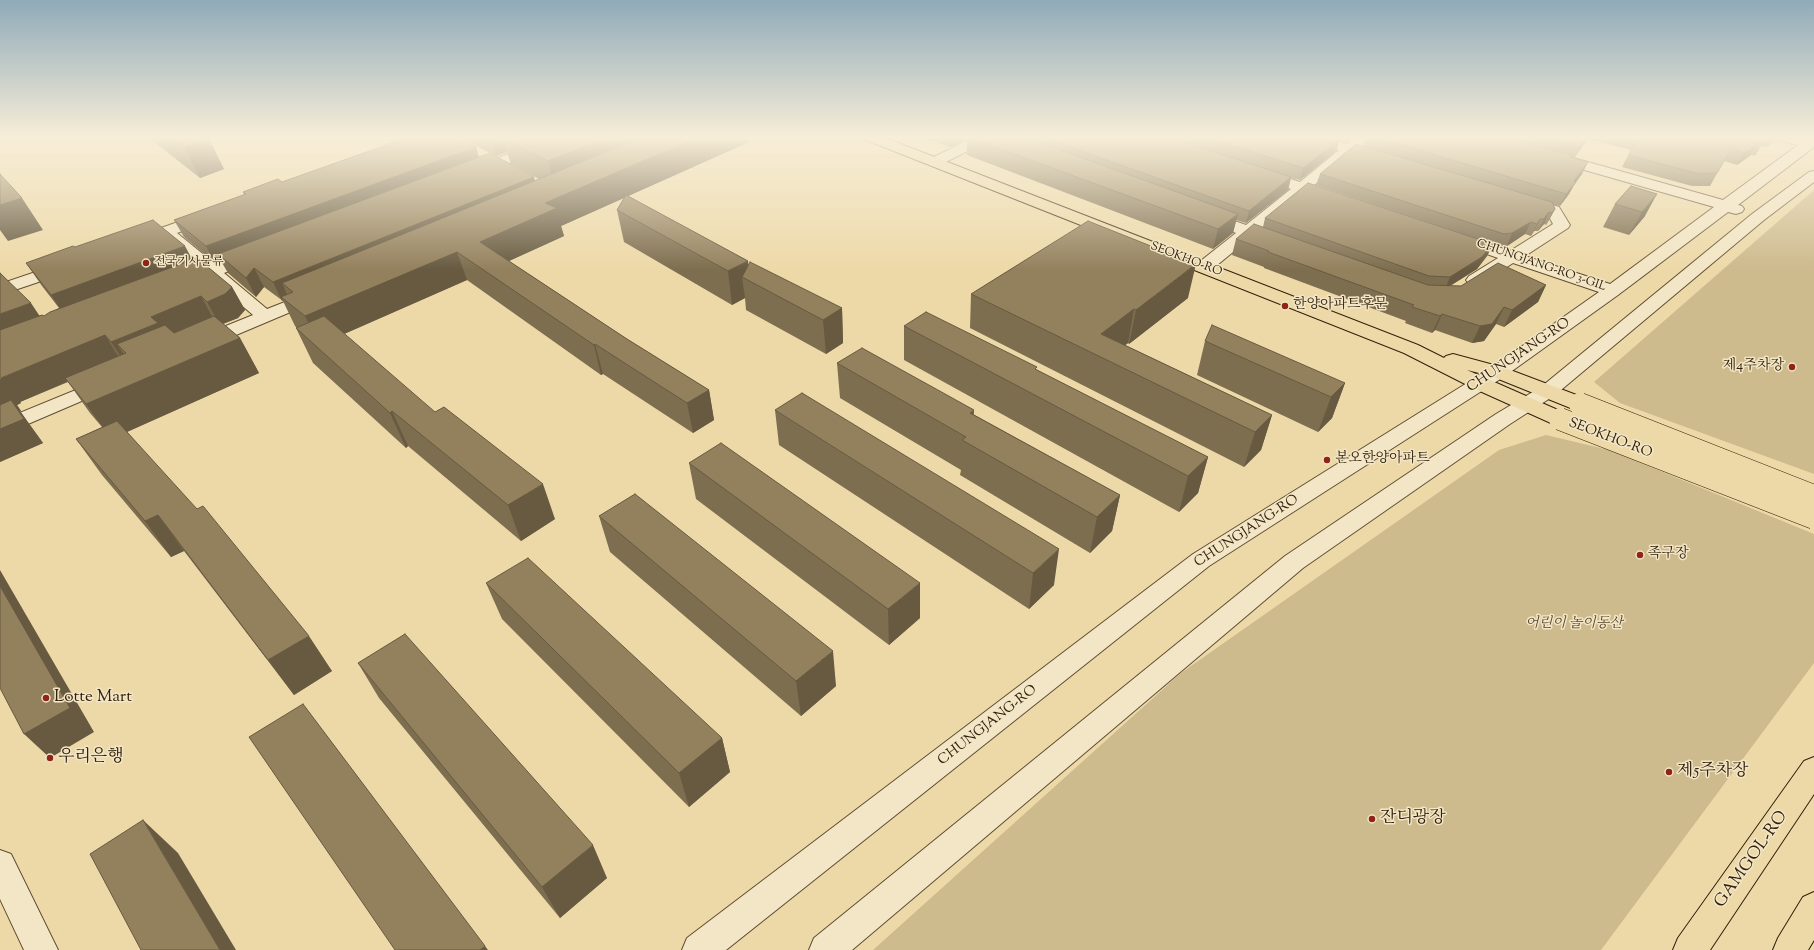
<!DOCTYPE html>
<meta charset="utf-8">
<style>
body{margin:0}
canvas{display:block;background:#edd9a8}
</style>
<canvas width="1814" height="950"></canvas>
<script>
const ctx = document.querySelector('canvas').getContext('2d');
ctx.lineJoin = 'round';
function paint(path, color) { ctx.fillStyle = color; ctx.fill(path, 'evenodd'); }
const toPath = rows => new Path2D(rows.map(r => 'M' + r).join(''));
function stroke(path, color, width, dash) { ctx.strokeStyle = color; ctx.lineWidth = width; ctx.lineCap = dash ? 'butt' : 'round'; ctx.setLineDash(dash || []); ctx.stroke(path); }
function write(font, color, halo, rows, align = 'center') {
  ctx.font = font + ' "Sorts Mill Goudy","Noto Serif KR",serif'; ctx.lineWidth = 3; ctx.setLineDash([]); ctx.textBaseline = 'middle'; ctx.strokeStyle = halo; ctx.fillStyle = color; for (const [text, x, y, turn = 0] of rows) {
    ctx.save(); ctx.translate(x, y); ctx.rotate((+turn || 0) * Math.PI / 180); ctx.textAlign = isNaN(turn) ? turn : align; if (halo) ctx.strokeText(text, 0, 0); ctx.fillText(text, 0, 0); ctx.restore();
  }
}
paint(toPath([
 [1814,190,1814,474,1620,403,1594,382],
 [1546,435,1609,450,1814,534,1814,663,1601,950,873,950,1181,673,1499,450]
]), '#cdba8d');
const minor = toPath([
 [553,137,572,137,570,140,481,174,476,175,471,174,469,171,471,168,553,137],
 [974,137,991,137,989,140,940,165,935,166,930,165,928,162,930,159,974,137],
 [1303,137,1324,137,1347,144,1356,137,1371,137,1360,148,1384,155,1386,158,1384,161,1379,162,1352,154,1313,186,1335,194,1338,197,1335,200,1330,202,1304,193,1259,230,1279,238,1281,241,1279,244,1273,246,1250,238,1210,271,1204,272,1198,271,1195,267,1198,263,1236,233,1200,219,1198,216,1200,213,1206,211,1212,213,1246,225,1291,189,1256,177,1254,174,1256,171,1261,170,1266,171,1300,182,1339,150,1305,140,1303,137],
 [1775,137,1807,138,1814,137,1814,147,1738,205,1742,206,1744,209,1742,212,1736,214,1728,212,1618,295,1505,376,1209,566,726,950,682,950,687,938,1193,554,1491,368,1599,292,1513,263,1481,284,1475,285,1469,284,1466,280,1469,276,1498,258,1456,243,1454,240,1456,237,1462,235,1510,251,1553,224,1547,213,1520,205,1517,202,1520,199,1525,197,1559,207,1570,225,1568,228,1525,256,1610,284,1714,207,1553,161,1551,158,1553,155,1558,154,1563,155,1723,200,1798,145,1777,140,1775,137],
 [1814,171,1814,182,1764,220,1555,395,1510,424,1303,568,852,950,809,950,814,938,1285,556,1496,414,1541,387,1752,214,1809,172,1814,171],
 [206,212,212,214,214,217,212,220,177,233,215,264,247,252,253,251,259,252,261,256,259,260,224,273,267,309,313,291,319,292,322,296,319,300,210,346,203,348,196,346,194,342,196,338,253,315,210,278,186,286,180,285,177,281,180,277,200,270,163,238,139,246,133,244,131,241,133,238,206,212],
 [65,262,71,263,74,267,71,271,0,295,0,284,65,262],
 [105,378,112,380,115,384,112,388,0,436,0,421,105,378],
 [0,850,11,854,58,950,24,950,0,899,0,850]
]);
const major = toPath([
 [864,137,883,137,1418,345,1444,358,1446,356,1453,354,1505,368,1587,399,1590,404,1587,409,1580,410,1573,409,1491,376,1467,370,1567,414,1570,419,1567,424,1560,426,1553,424,1473,388,1404,353,866,140,864,137],
 [1814,757,1814,794,1710,950,1673,950,1678,938,1804,761,1814,757],
 [1814,892,1814,940,1808,950,1773,950,1778,938,1803,897,1814,892]
]);
stroke(minor, '#604e32', 2);
stroke(major, '#31200b', 2);
paint(minor, '#f3e6c6');
paint(major, '#edd9a8');
const majorBridge = toPath([
 [1580,404,1814,496],
 [1560,419,1814,518]
]);
stroke(majorBridge, '#31200b', 23, []);
stroke(majorBridge, '#edd9a8', 22);
paint(toPath([
 [148,137,206,137,224,169,200,178],
 [462,137,749,137,749,142,628,196,748,261,748,265,842,308,843,343,826,354,746,310,745,298,732,305,624,242,617,210,624,198,561,226,564,236,509,261,627,339,709,390,714,420,693,433,603,374,601,375,467,280,344,334,555,519,521,541,408,446,406,448,313,363,296,328,297,328,295,326,283,301,264,287,256,297,228,273,221,261,215,263,184,237,174,220,244,195,243,192,282,182,476,147,479,157,535,181,539,179,511,164,507,152,496,156,463,139],
 [921,137,1354,137,1347,142,1339,140,1336,151,1300,180,1291,178,1288,190,1246,223,1236,220,1233,233,1213,249,967,155,967,139,950,147],
 [1366,137,1692,137,1691,138,1703,138,1704,137,1777,137,1775,140,1767,147,1761,146,1755,156,1751,155,1737,165,1724,161,1710,186,1692,186,1622,167,1631,150,1588,139,1574,158,1571,157,1571,158,1582,174,1574,185,1569,194,1560,206,1552,204,1555,209,1549,220,1546,225,1544,224,1538,231,1534,231,1531,236,1525,234,1507,246,1499,246,1316,185,1320,174,1363,146],
 [1631,186,1645,216,1629,235,1603,227,1615,204],
 [1265,218,1493,244,1487,256,1477,269,1450,286,1546,285,1538,302,1504,327,1496,324,1484,341,1472,343,1435,330,1432,333,1405,323,1406,321,1264,268,1264,267,1232,255,1236,239,1263,227],
 [192,259,232,287,245,310,238,318,223,324,240,338,259,373,127,432,332,671,294,695,184,551,171,557,102,475,76,439,102,427,90,413,68,382,20,402,21,403,17,405,21,411,20,411,30,425,43,443,0,462,39,316,44,316,59,308,42,286,26,263],
 [971,294,1188,298,1129,344,1128,343,1125,345,1272,415,1261,450,1244,467,970,328],
 [904,326,1037,370,1208,457,1198,493,1179,512,904,360],
 [1205,341,1345,383,1332,418,1318,432,1197,375],
 [837,363,973,414,1120,495,1112,531,1090,553,960,475,961,470,840,398],
 [775,410,1054,585,1029,609,779,445],
 [689,463,920,618,889,645,696,499],
 [599,516,836,686,801,716,610,552],
 [486,583,722,738,730,772,689,807,502,619],
 [358,663,607,878,560,918,379,698]
]), '#7e6e50');
paint(toPath([
 [490,137,549,137,503,138,507,152,496,156],
 [609,137,677,137,555,187,548,161],
 [699,137,749,137,749,142,561,226,564,236,489,270,480,242,545,203],
 [950,137,967,137,967,139,950,147],
 [1348,137,1354,137,1347,142],
 [1586,137,1589,137,1588,139,1574,158,1579,146],
 [1773,137,1777,137,1775,140,1767,147],
 [209,139,224,169,200,178,184,147],
 [1340,139,1336,151,1300,180,1303,168],
 [1758,143,1751,155,1737,165,1744,153],
 [476,147,480,163,218,254,221,261,215,263,206,246],
 [1588,162,1582,174,1574,185,1569,194,1560,206,1566,194,1574,181],
 [534,177,539,195,293,292,282,283,289,299,281,297,283,301,282,301,273,282],
 [1291,177,1288,190,1246,223,1249,211],
 [1657,194,1645,216,1629,235,1642,212],
 [22,198,43,230,8,241,0,230,0,205],
 [1555,209,1549,220,1546,225,1552,213],
 [1549,212,1544,224,1538,231,1544,219],
 [1238,214,1233,233,1213,249,1218,229],
 [1540,219,1534,231,1531,236,1537,224],
 [1531,222,1525,234,1507,246,1512,233],
 [1493,244,1487,256,1477,269,1445,289,1450,277],
 [185,246,198,270,67,319,51,295],
 [457,252,467,280,319,345,305,316],
 [748,261,750,281,742,277,745,298,732,305,728,271],
 [1196,264,1188,298,1129,344,1136,310],
 [254,268,264,287,256,297,246,278],
 [1546,285,1538,302,1504,327,1512,310],
 [232,287,245,310,238,318,220,325,207,302],
 [201,296,214,320,126,353,117,344,131,365,127,366,111,342,151,317],
 [31,303,47,327,0,344,0,314],
 [1504,307,1496,324,1484,341,1472,343,1480,326],
 [842,308,843,343,826,354,823,320],
 [1134,309,1128,343,1107,360,1101,334],
 [1442,314,1435,330,1432,333,1440,316],
 [105,335,120,359,20,402,21,403,17,405,21,411,20,411,30,425,43,443,0,462,0,380,1,378],
 [240,338,259,373,111,439,86,404],
 [595,344,603,374,601,375,594,345],
 [1345,383,1332,418,1318,432,1331,397],
 [709,390,714,420,693,433,687,403],
 [974,410,972,445,970,413],
 [392,411,408,446,406,448,390,413],
 [1272,415,1261,450,1244,467,1255,432],
 [1208,457,1198,493,1179,512,1188,476],
 [543,484,555,519,521,541,508,505],
 [1120,495,1112,531,1090,553,1097,517],
 [158,515,184,551,171,557,145,521],
 [1059,549,1054,585,1029,609,1033,573],
 [0,570,94,732,50,758,24,734,0,586],
 [920,583,920,618,889,645,888,609],
 [309,636,332,671,294,695,268,660],
 [833,651,836,686,801,716,796,681],
 [722,738,730,772,689,807,679,773],
 [143,820,178,853,236,950,220,950],
 [593,845,607,878,560,918,542,887],
 [485,946,488,950,480,950]
]), '#675a41');
const building = toPath([
 [171,137,206,137,209,139,184,147,171,137],
 [409,137,456,137,476,147,206,246,174,220,246,194,243,192,278,179,282,182,409,137],
 [507,137,609,137,548,161,503,138,507,137],
 [643,137,699,137,545,203,557,208,480,242,627,339,709,390,687,403,595,344,594,345,457,252,305,316,281,297,293,292,282,283,643,137],
 [968,137,1024,137,1238,214,1218,229,968,137],
 [1042,137,1168,137,1291,177,1249,211,1042,137],
 [1206,137,1333,137,1340,139,1303,168,1206,137],
 [1375,137,1505,137,1572,155,1570,157,1588,162,1574,181,1576,182,1566,194,1375,137],
 [1547,137,1586,137,1579,146,1547,137],
 [1631,137,1703,138,1704,137,1765,137,1762,144,1758,143,1744,153,1731,149,1717,173,1699,174,1628,155,1639,139,1631,137],
 [1356,144,1552,202,1555,209,1552,213,1549,212,1544,219,1540,219,1537,224,1531,222,1512,233,1504,234,1320,174,1356,144],
 [490,153,534,177,273,282,254,268,246,278,218,254,490,153],
 [0,174,22,198,0,205,0,174],
 [1308,183,1493,244,1482,257,1450,277,1429,276,1265,218,1308,183],
 [1631,186,1657,194,1642,212,1615,204,1631,186],
 [626,195,748,261,728,271,617,210,626,195],
 [153,220,185,246,51,295,26,263,73,246,75,247,153,220],
 [1088,221,1196,264,1136,310,1134,309,1101,334,1272,415,1255,432,971,294,1088,221],
 [1254,224,1428,285,1461,286,1498,263,1546,285,1512,310,1504,307,1492,324,1480,326,1442,314,1440,316,1412,307,1414,305,1268,252,1269,251,1236,239,1254,224],
 [197,258,232,287,225,294,207,302,201,296,151,317,158,323,111,342,105,335,1,378,2,379,0,380,0,330,42,315,44,316,50,312,197,258],
 [750,262,842,308,823,320,742,277,750,262],
 [0,273,31,303,0,314,0,273],
 [926,312,1037,367,1035,369,1208,457,1188,476,904,326,926,312],
 [214,316,240,338,86,404,65,378,126,353,117,344,165,325,174,333,214,316],
 [324,316,435,412,444,407,543,484,508,505,392,411,390,413,296,328,324,316],
 [1212,325,1345,383,1331,397,1205,341,1212,325],
 [862,348,974,410,970,413,1120,495,1097,517,962,440,966,437,837,363,862,348],
 [802,393,1059,549,1033,573,775,410,802,393],
 [11,400,24,419,0,429,0,405,11,400],
 [117,421,197,509,203,506,309,636,268,660,158,515,145,521,76,439,117,421],
 [721,443,920,583,888,609,689,463,721,443],
 [635,494,833,651,796,681,599,516,635,494],
 [528,558,722,738,679,773,486,583,528,558],
 [0,586,70,708,24,734,0,688,0,586],
 [405,634,593,845,542,887,358,663,405,634],
 [303,704,485,946,480,950,395,950,249,737,303,704],
 [143,820,220,950,141,950,90,854,143,820]
]);
paint(building, '#93805d');
stroke(building, '#675a41', 1);
const sky = ctx.createLinearGradient(0, 0, 0, 270);
sky.addColorStop(0, '#90aab9');
sky.addColorStop(0.51, '#f7eed8');
sky.addColorStop(1, '#f7eed800');
ctx.fillStyle = sky;
ctx.fillRect(0, 0, 1814, 270);
for (const [x, y, r, color] of [
 [146,263,4,"#8f2418"],
 [1285,306,4,"#8f2418"],
 [1792,367,4,"#8f2418"],
 [1327,460,4,"#8f2418"],
 [1640,555,4,"#8f2418"],
 [46,698,4,"#8f2418"],
 [50,758,4,"#8f2418"],
 [1669,772,4,"#8f2418"],
 [1372,819,4,"#8f2418"]
]) { const dot = new Path2D(); dot.arc(x, y, r, 0, 2 * Math.PI); ctx.fillStyle = color; ctx.fill(dot); stroke(dot, '#f3e6c6', 1.5); }
write('12px', '#31200b', '#f3e6c6', [
 ["SEOKHO-RO",1186,260,21],
 ["CHUNGJANG-RO 3-GIL",1541,266,19]
]);
write('12px', '#31200b', '#f3e6c6', [
 ["전국기사물류",154,263]
], 'left');
write('14px', '#31200b', '#f3e6c6', [
 ["한양아파트후문",1293,306],
 ["제4주차장",1784,367,"right"],
 ["본오한양아파트",1335,460],
 ["족구장",1648,555]
], 'left');
write('14px', '#31200b', '#f3e6c6', [
 ["CHUNGJANG-RO",1519,356,-34],
 ["SEOKHO-RO",1610,439,21],
 ["CHUNGJANG-RO",1247,532,-33],
 ["CHUNGJANG-RO",988,726,-38]
]);
write('italic 14px', '#58462c', '#f3e6c6', [
 ["어린이 놀이동산",1574,625]
]);
write('17px', '#31200b', '#f3e6c6', [
 ["Lotte Mart",54,698],
 ["우리은행",58,758],
 ["제5주차장",1677,772],
 ["잔디광장",1380,819]
], 'left');
write('17px', '#31200b', '#f3e6c6', [
 ["GAMGOL-RO",1752,860,-55]
]);
</script>
